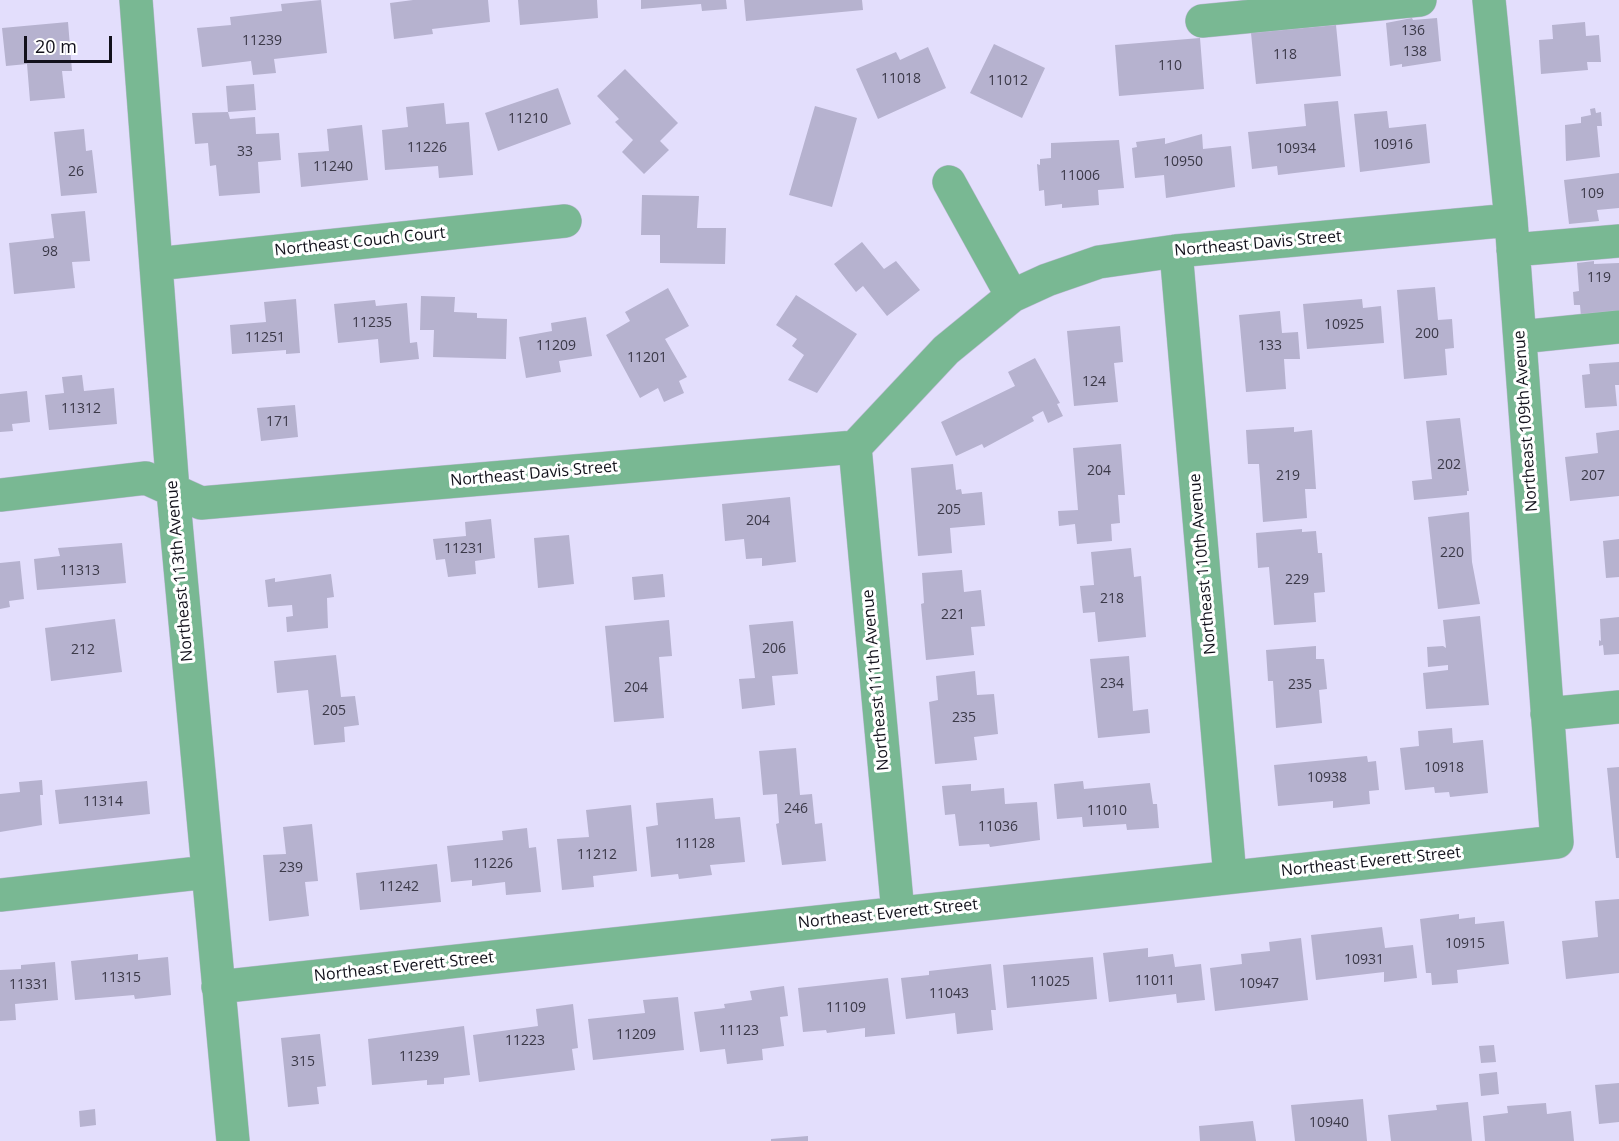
<!DOCTYPE html>
<style>
body{margin:0}
#map{position:relative;width:1619px;height:1141px;overflow:hidden;background:#e3defc;font-family:"Open Sans",sans-serif}
canvas{display:block}
.scale{position:absolute;left:24px;top:36px;width:88px;height:27px;box-sizing:border-box;border:3px solid #12111b;border-top:0;padding-left:8px;font-size:18px;line-height:21px;white-space:nowrap;color:#12111b;-webkit-text-stroke:4px #fff;paint-order:stroke}
</style>
<div id="map">
<canvas width="1619" height="1141"></canvas>
<div class="scale">20 m</div>
</div>
<script>
const ctx = document.querySelector('canvas').getContext('2d');
ctx.lineJoin = 'round';
function paint(path, color) { ctx.fillStyle = color; ctx.fill(path, 'evenodd'); }
const toPath = rows => new Path2D(rows.map(r => 'M' + r).join(''));
function stroke(path, color, width, dash) { ctx.strokeStyle = color; ctx.lineWidth = width; ctx.lineCap = dash ? 'butt' : 'round'; ctx.setLineDash(dash || []); ctx.stroke(path); }
function write(font, color, halo, rows, align = 'center') {
  ctx.font = font + ' "Open Sans",sans-serif'; ctx.lineWidth = 6; ctx.setLineDash([]); ctx.textBaseline = 'middle'; ctx.strokeStyle = halo; ctx.fillStyle = color; for (const [text, x, y, turn = 0] of rows) {
    ctx.save(); ctx.translate(x, y); ctx.rotate((+turn || 0) * Math.PI / 180); ctx.textAlign = isNaN(turn) ? turn : align; if (halo) ctx.strokeText(text, 0, 0); ctx.fillText(text, 0, 0); ctx.restore();
  }
}
paint(toPath([
 [321,0,327,53,274,59,276,73,253,75,251,61,202,67,197,28,231,25,230,17,282,11,281,4],
 [413,0,488,0,490,22,432,29,433,34,394,39,390,3],
 [518,0,597,0,598,18,520,25],
 [641,0,726,0,727,9,702,11,701,4,641,9],
 [744,0,862,0,863,10,746,21],
 [1412,18,1413,20,1437,18,1441,61,1402,67,1402,64,1390,66,1386,23],
 [68,22,72,71,62,71,65,98,30,101,27,64,6,66,2,28],
 [1585,22,1586,36,1599,35,1601,62,1587,62,1588,70,1541,74,1539,40,1553,39,1552,25],
 [1336,25,1341,76,1256,84,1251,33],
 [1200,38,1204,89,1119,96,1115,45],
 [994,44,1045,68,1022,118,970,93],
 [928,47,946,88,878,119,856,69,896,52,900,60],
 [625,69,678,123,660,141,669,150,644,174,622,152,633,140,615,122,619,119,597,96],
 [254,84,256,110,228,112,226,86],
 [558,88,571,124,498,151,485,113],
 [1338,101,1345,167,1278,175,1277,166,1252,169,1248,132,1306,126,1304,104],
 [444,103,446,124,469,122,473,175,439,178,438,166,385,170,382,130,408,127,406,107],
 [815,106,857,118,832,207,789,195],
 [1595,108,1596,113,1601,112,1602,126,1597,126,1600,157,1566,161,1565,125,1581,123,1581,117,1591,115,1590,109],
 [1387,111,1389,128,1426,124,1430,163,1360,172,1354,114],
 [228,112,230,119,255,117,256,134,279,133,281,160,258,162,260,193,219,196,216,165,210,166,208,143,195,144,192,113],
 [362,125,368,180,301,187,298,153,329,151,327,129],
 [84,129,86,151,92,150,97,193,61,196,54,132],
 [1202,134,1203,149,1231,146,1235,187,1166,198,1164,175,1135,178,1132,148,1137,147,1136,142,1165,138,1165,144],
 [1119,140,1124,188,1098,190,1099,205,1062,208,1062,204,1045,206,1044,190,1039,191,1037,164,1040,165,1040,159,1051,158,1051,143],
 [1619,173,1619,208,1597,210,1599,221,1569,224,1564,180],
 [642,195,699,196,697,228,726,228,725,264,660,263,660,235,641,235],
 [85,211,90,261,72,262,75,288,14,294,9,243,54,238,51,214],
 [862,242,884,269,896,261,920,290,887,316,863,286,856,292,834,264],
 [1594,261,1594,264,1619,263,1619,312,1581,317,1580,305,1574,305,1573,292,1579,291,1577,263],
 [1435,287,1438,320,1452,319,1454,348,1445,349,1447,375,1404,379,1397,290],
 [668,288,689,326,665,339,687,377,679,381,684,393,664,402,658,388,640,398,606,335,630,321,625,312],
 [796,295,857,334,817,393,788,380,804,355,792,346,797,339,776,325],
 [421,296,455,297,454,312,477,313,477,318,507,319,506,359,433,357,434,330,420,330],
 [296,299,300,353,286,354,286,350,232,354,230,325,266,322,264,302],
 [1362,299,1363,308,1381,306,1384,343,1307,349,1303,304],
 [375,300,376,306,407,303,410,343,417,342,419,359,380,363,378,339,338,343,334,304],
 [1280,311,1282,333,1298,332,1300,359,1284,359,1286,389,1246,392,1239,315],
 [586,317,592,356,559,361,561,372,526,378,519,337,552,331,551,323],
 [1120,326,1123,362,1114,363,1118,402,1074,406,1067,331],
 [1035,358,1060,403,1057,404,1063,416,1048,423,1043,411,1032,417,1034,421,984,448,982,444,956,456,941,422,1015,386,1008,372],
 [1619,362,1619,385,1615,385,1617,406,1585,408,1582,375,1590,374,1589,364],
 [82,375,84,391,114,388,117,424,49,430,45,395,64,393,62,377],
 [27,391,30,422,12,424,13,431,0,432,0,394],
 [295,405,298,437,261,441,257,408],
 [1460,418,1469,491,1467,491,1467,495,1414,500,1412,481,1432,479,1426,421],
 [1294,427,1294,432,1312,430,1316,489,1305,489,1307,518,1263,522,1259,464,1248,464,1246,430],
 [1619,430,1619,496,1570,501,1565,457,1598,453,1596,433],
 [1121,444,1125,495,1118,495,1120,523,1111,524,1112,541,1077,544,1075,524,1059,526,1058,511,1078,510,1073,448],
 [953,464,956,490,961,489,962,494,982,492,985,525,950,528,952,553,918,556,911,468],
 [790,497,796,562,762,566,762,558,746,559,744,539,725,541,722,504],
 [1469,512,1472,562,1480,604,1438,609,1428,517],
 [491,519,495,558,475,561,476,574,448,577,445,559,436,560,433,539,466,536,465,522],
 [1302,529,1302,532,1316,531,1318,553,1322,553,1325,592,1314,593,1316,622,1274,625,1269,567,1258,568,1256,533],
 [569,535,574,584,538,588,534,538],
 [1619,539,1619,577,1606,578,1603,541],
 [122,543,126,583,37,590,34,559,60,556,58,548],
 [1131,548,1134,577,1141,576,1146,637,1098,642,1095,612,1083,613,1080,586,1094,585,1091,552],
 [20,561,24,599,9,601,10,607,0,609,0,563],
 [962,570,964,592,981,590,985,626,971,627,974,655,926,660,921,604,924,603,922,573],
 [331,574,334,597,327,598,328,628,287,632,286,617,293,616,292,605,268,607,265,580,275,578,275,582],
 [663,574,665,597,634,600,632,577],
 [1480,616,1489,705,1426,709,1423,673,1448,670,1448,665,1428,667,1427,647,1443,646,1446,648,1443,620],
 [1619,617,1619,654,1604,655,1603,645,1599,646,1599,640,1601,641,1600,619],
 [115,619,122,672,51,681,45,628],
 [669,620,672,656,659,657,664,718,614,722,605,626],
 [793,621,798,674,772,676,775,705,742,709,739,679,755,678,749,625],
 [1316,646,1316,659,1324,659,1327,689,1319,690,1322,723,1276,728,1273,681,1268,681,1266,650],
 [336,655,341,697,355,696,359,725,344,727,345,742,314,745,308,690,277,693,274,661],
 [1129,656,1133,711,1148,709,1150,733,1098,738,1090,659],
 [975,671,977,695,994,694,998,734,974,737,977,760,935,764,929,702,938,700,936,676],
 [1452,728,1453,743,1483,740,1488,793,1450,797,1449,792,1435,793,1434,787,1405,790,1400,748,1419,746,1418,731],
 [796,748,800,795,812,794,815,824,822,823,826,861,782,865,776,824,779,823,777,794,763,795,759,751],
 [1367,756,1368,762,1376,761,1379,790,1369,791,1370,804,1333,808,1333,801,1278,806,1274,765],
 [1619,767,1619,858,1616,858,1607,768],
 [42,780,43,795,40,795,42,825,0,832,0,794,20,792,19,782],
 [147,781,150,814,59,824,55,790],
 [1083,781,1084,789,1150,783,1153,804,1157,804,1159,828,1127,830,1126,824,1083,827,1082,817,1057,819,1054,784],
 [971,784,971,791,1004,788,1005,804,1037,802,1040,840,990,847,989,844,959,846,955,814,945,815,942,786],
 [713,798,715,819,740,817,745,862,710,865,712,875,679,879,678,874,651,877,646,827,658,825,656,803],
 [631,805,637,871,593,876,594,887,562,890,557,839,589,837,586,810],
 [312,824,318,881,305,882,309,916,269,921,263,855,286,854,283,827],
 [527,828,529,848,536,847,541,892,506,895,505,882,472,886,472,880,451,882,447,846,503,840,502,831],
 [437,864,441,902,360,910,356,873],
 [1619,899,1619,973,1566,979,1562,941,1598,937,1595,901],
 [1459,914,1459,919,1475,917,1475,924,1504,921,1509,964,1457,970,1458,983,1432,985,1431,973,1426,973,1420,919],
 [1382,927,1385,948,1413,945,1417,978,1384,982,1384,972,1316,980,1311,935],
 [1301,938,1308,1000,1215,1011,1210,968,1242,964,1241,954,1270,951,1269,942],
 [1148,948,1148,957,1173,954,1175,967,1201,964,1205,1000,1177,1003,1176,994,1109,1002,1103,953],
 [138,954,138,960,168,957,171,995,135,999,134,995,75,1000,71,961],
 [1093,957,1097,999,1007,1008,1003,965],
 [55,962,58,1000,15,1004,16,1020,0,1021,0,970,21,969,21,965],
 [991,964,996,1010,991,1010,993,1030,957,1034,955,1013,906,1019,901,978,929,975,929,971],
 [888,978,895,1034,865,1037,865,1028,827,1033,826,1030,803,1032,798,988],
 [784,986,788,1016,780,1017,784,1046,762,1049,763,1060,727,1064,725,1049,700,1052,694,1012,725,1008,724,1004,752,1000,750,991],
 [678,997,684,1050,593,1060,588,1019,645,1013,643,1000],
 [573,1004,578,1048,572,1049,575,1070,479,1082,473,1035,538,1026,536,1009],
 [464,1026,470,1075,444,1078,444,1084,427,1085,427,1080,372,1085,368,1039],
 [320,1034,326,1086,317,1087,319,1104,288,1107,281,1038],
 [1494,1045,1496,1062,1481,1063,1479,1046],
 [1497,1072,1499,1094,1481,1096,1479,1074],
 [1619,1083,1619,1122,1599,1124,1595,1085],
 [1363,1099,1367,1141,1295,1141,1291,1105],
 [1468,1102,1472,1141,1391,1141,1388,1115,1437,1110,1436,1105],
 [1546,1103,1547,1114,1571,1111,1574,1141,1485,1141,1483,1116,1508,1113,1507,1106],
 [95,1109,96,1125,80,1127,79,1111],
 [1253,1121,1256,1141,1200,1141,1199,1126],
 [808,1136,808,1141,771,1141,771,1139]
]), '#b6b2cf');
const minor = toPath([
 [136,0,173,491,233,1141],
 [1202,21,1420,0],
 [949,182,1012,296],
 [1513,250,1619,241],
 [1176,251,1230,877],
 [156,264,565,221],
 [1520,337,1619,327],
 [855,447,898,913],
 [0,495,146,478,201,503,855,447,946,350,1012,296,1047,280,1099,262,1176,251,1511,220],
 [1547,714,1619,707],
 [0,895,208,872],
 [218,987,1557,842,1511,220,1489,0]
]);
stroke(minor, '#bdb9d4', 34);
stroke(minor, '#79b893', 33);
write('14px', '#3b3948', null, [
 ["136",1413,31],
 ["11239",262,41],
 ["138",1415,52],
 ["118",1285,55],
 ["110",1170,66],
 ["11018",901,79],
 ["11012",1008,81],
 ["11210",528,119],
 ["10916",1393,145],
 ["11226",427,148],
 ["10934",1296,149],
 ["33",245,152],
 ["10950",1183,162],
 ["11240",333,167],
 ["26",76,172],
 ["11006",1080,176],
 ["109",1592,194],
 ["98",50,252],
 ["119",1599,278],
 ["11235",372,323],
 ["10925",1344,325],
 ["200",1427,334],
 ["11251",265,338],
 ["11209",556,346],
 ["133",1270,346],
 ["11201",647,358],
 ["124",1094,382],
 ["11312",81,409],
 ["171",278,422],
 ["202",1449,465],
 ["204",1099,471],
 ["219",1288,476],
 ["207",1593,476],
 ["205",949,510],
 ["204",758,521],
 ["11231",464,549],
 ["220",1452,553],
 ["11313",80,571],
 ["229",1297,580],
 ["218",1112,599],
 ["221",953,615],
 ["206",774,649],
 ["212",83,650],
 ["234",1112,684],
 ["235",1300,685],
 ["204",636,688],
 ["205",334,711],
 ["235",964,718],
 ["10918",1444,768],
 ["10938",1327,778],
 ["11314",103,802],
 ["246",796,809],
 ["11010",1107,811],
 ["11036",998,827],
 ["11128",695,844],
 ["11212",597,855],
 ["11226",493,864],
 ["239",291,868],
 ["11242",399,887],
 ["10915",1465,944],
 ["10931",1364,960],
 ["11315",121,978],
 ["11011",1155,981],
 ["11025",1050,982],
 ["10947",1259,984],
 ["11331",29,985],
 ["11043",949,994],
 ["11109",846,1008],
 ["11123",739,1031],
 ["11209",636,1035],
 ["11223",525,1041],
 ["11239",419,1057],
 ["315",303,1062],
 ["10940",1329,1123]
]);
write('16px', '#12111b', '#fff', [
 ["Northeast Couch Court",360,242,-6],
 ["Northeast Davis Street",1258,244,-5],
 ["Northeast 109th Avenue",1526,421,-94],
 ["Northeast Davis Street",534,474,-5],
 ["Northeast 110th Avenue",1203,564,-95],
 ["Northeast 113th Avenue",180,571,-95],
 ["Northeast 111th Avenue",876,680,-95],
 ["Northeast Everett Street",1371,862,-6],
 ["Northeast Everett Street",888,914,-6],
 ["Northeast Everett Street",404,967,-6]
]);
</script>
